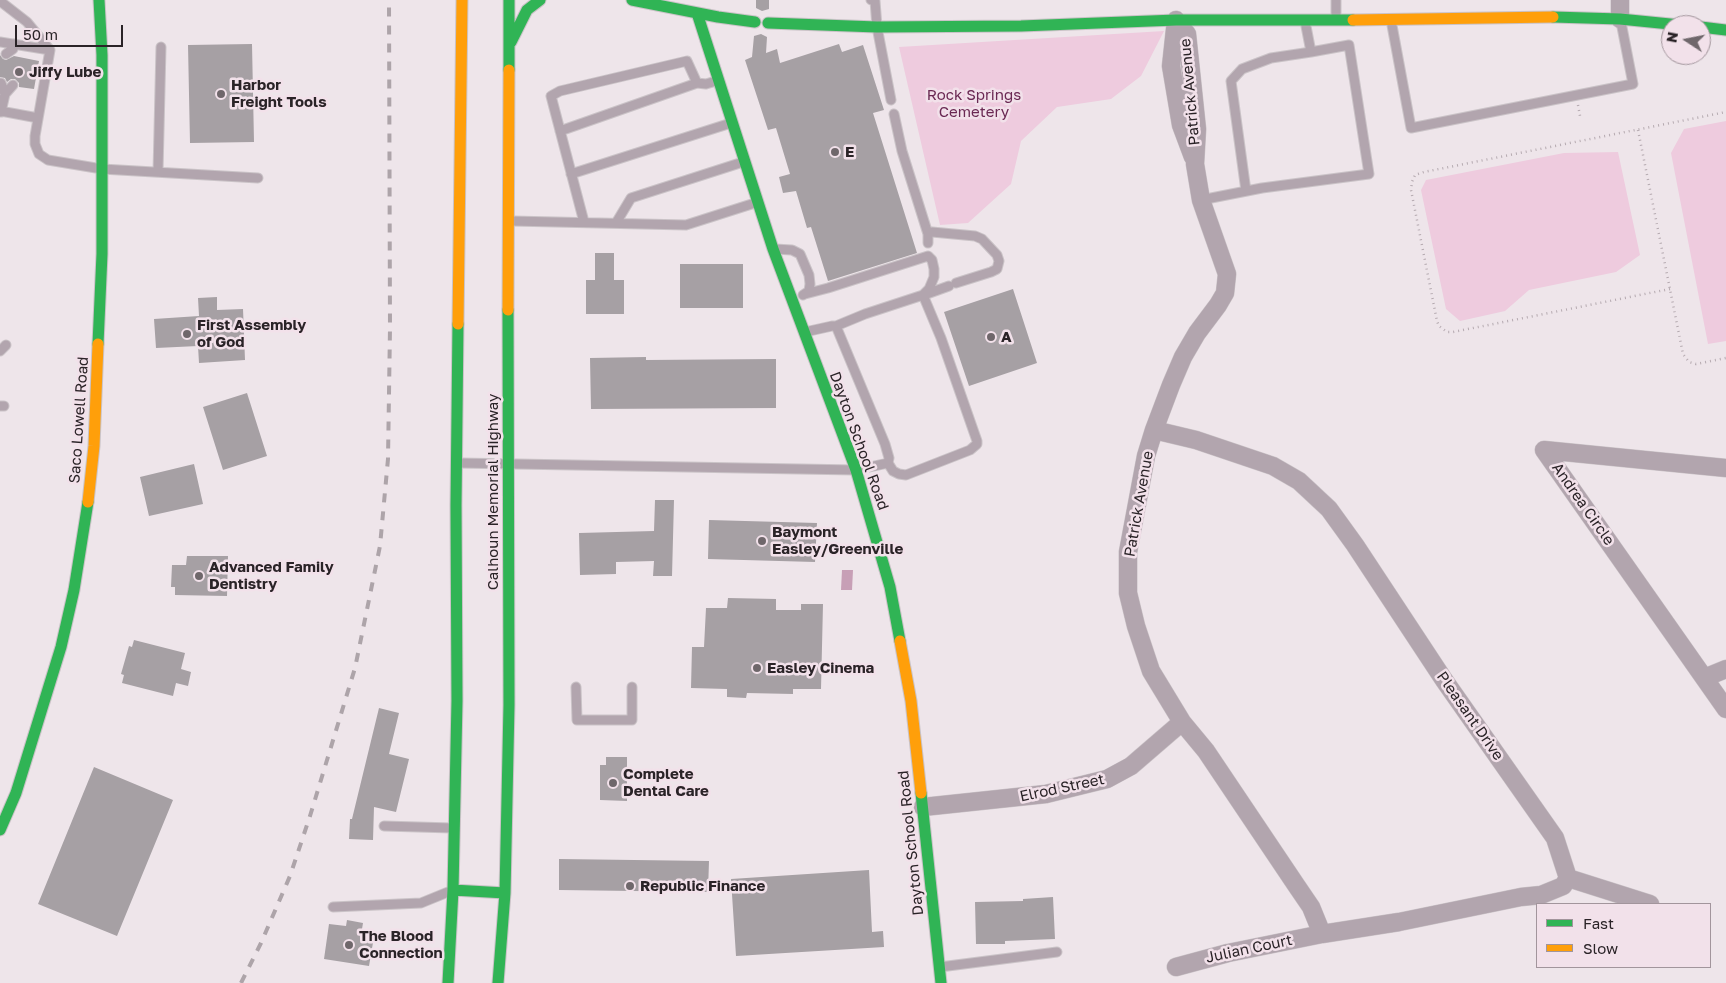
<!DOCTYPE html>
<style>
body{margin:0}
#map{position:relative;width:1726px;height:983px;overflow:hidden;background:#eee5ea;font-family:"Golos Text",sans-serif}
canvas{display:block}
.legend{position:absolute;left:1536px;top:903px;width:175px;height:65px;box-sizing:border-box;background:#f2e1ea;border:1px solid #a2959c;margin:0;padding:6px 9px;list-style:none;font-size:15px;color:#2a2327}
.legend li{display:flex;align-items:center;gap:10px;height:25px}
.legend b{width:25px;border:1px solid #a2959c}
.north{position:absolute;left:1661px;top:15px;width:50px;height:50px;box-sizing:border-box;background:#f2e1ea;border:1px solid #a2959c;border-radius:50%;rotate:281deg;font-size:14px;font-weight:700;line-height:20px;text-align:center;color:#2a2327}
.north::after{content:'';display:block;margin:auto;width:18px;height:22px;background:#6f676b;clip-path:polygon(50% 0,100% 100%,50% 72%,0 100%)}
.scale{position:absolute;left:15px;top:25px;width:108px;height:22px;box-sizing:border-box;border:2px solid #2a2327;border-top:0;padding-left:6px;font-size:15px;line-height:18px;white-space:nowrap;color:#2a2327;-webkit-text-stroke:4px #f2e1ea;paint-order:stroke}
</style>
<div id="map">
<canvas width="1726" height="983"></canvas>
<ul class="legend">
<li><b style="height:6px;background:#30b455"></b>Fast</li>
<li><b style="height:6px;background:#ff9f0a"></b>Slow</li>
</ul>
<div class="north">N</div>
<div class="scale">50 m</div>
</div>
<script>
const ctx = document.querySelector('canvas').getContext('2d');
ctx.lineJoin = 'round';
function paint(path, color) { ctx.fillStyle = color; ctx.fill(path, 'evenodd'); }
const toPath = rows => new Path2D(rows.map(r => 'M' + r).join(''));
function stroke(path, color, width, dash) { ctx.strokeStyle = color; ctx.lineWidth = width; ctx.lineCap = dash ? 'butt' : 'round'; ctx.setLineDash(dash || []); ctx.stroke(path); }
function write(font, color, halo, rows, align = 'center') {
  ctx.font = font + ' "Golos Text",sans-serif'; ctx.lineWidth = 5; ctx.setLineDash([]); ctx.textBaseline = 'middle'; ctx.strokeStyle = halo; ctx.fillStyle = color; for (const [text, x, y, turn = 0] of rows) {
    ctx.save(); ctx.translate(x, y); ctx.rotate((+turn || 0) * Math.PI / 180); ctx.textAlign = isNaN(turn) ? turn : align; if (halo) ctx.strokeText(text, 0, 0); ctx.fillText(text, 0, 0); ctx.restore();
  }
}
paint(toPath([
 [1164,31,1141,76,1111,99,1057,107,1021,141,1011,184,968,223,940,225,899,47],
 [1726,121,1726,341,1708,344,1671,153,1684,129],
 [1618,152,1640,255,1616,272,1529,290,1505,311,1460,321,1446,309,1421,190,1426,180,1564,153]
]), '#eecbde');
paint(toPath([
 [842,570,853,570,852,590,841,590]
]), '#c79fb6');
paint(toPath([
 [756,0,769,0,769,9,762,11,756,8],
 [761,34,767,37,766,53,777,49,780,63,839,44,842,52,863,45,884,110,873,113,917,253,828,281,811,227,807,228,796,191,783,193,779,177,790,174,776,128,768,130,745,60,752,57,754,36],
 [252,44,254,142,190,143,188,45],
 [0,55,3,59,6,60,14,56,39,61,34,89,19,87,19,83,15,79,11,79,7,82,5,78,0,77],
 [595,253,614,253,614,280,624,280,624,314,586,314,586,280,595,280],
 [680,264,743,264,743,308,680,308],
 [1013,289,1037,363,969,386,944,312],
 [217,297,217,310,243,309,245,360,199,363,198,346,156,348,154,319,199,316,198,298],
 [646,357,646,360,776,359,776,408,591,409,590,358],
 [247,393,267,456,223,470,203,407],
 [194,464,203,504,149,516,140,477],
 [655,500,674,500,672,576,653,576,654,561,616,562,616,574,580,575,579,533,654,531],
 [709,520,817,523,815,562,708,559],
 [187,556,228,556,227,596,175,595,175,587,171,587,172,565,186,565],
 [728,598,776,599,776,610,801,610,801,604,823,604,821,689,793,689,793,694,747,693,746,698,727,697,727,689,691,688,692,647,704,647,706,608,727,608],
 [134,640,185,653,181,669,191,672,188,686,176,683,173,696,122,683,124,675,121,674,129,646,132,647],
 [379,708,399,713,389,754,409,759,396,812,374,807,373,840,349,839,350,819,352,819],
 [606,757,627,757,627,801,600,800,600,765,606,765],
 [94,767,173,800,117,936,38,904],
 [559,859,709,861,708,892,559,890],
 [869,870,872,932,883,931,884,947,736,956,731,879],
 [1053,897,1055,939,1005,941,1005,944,976,944,975,902,1023,901,1023,899],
 [347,920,363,923,362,929,375,931,369,966,324,959,329,924,346,926]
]), '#a6a0a4');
const lane = toPath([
 [871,0,875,1,877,27,891,100],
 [0,1,27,22,50,50,35,136,35,144,39,154,48,160,102,169,258,178],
 [1336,19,1336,0],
 [1391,20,1411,128,1633,84,1621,22],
 [0,42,50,50],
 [6,54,13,49,14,44],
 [1,83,5,94,1,112],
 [5,94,13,85],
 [0,111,38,118],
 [894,114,902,151,928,234],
 [560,131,697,83],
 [158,172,161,47],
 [571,174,731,123],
 [1246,191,1231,81,1242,69,1271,58,1311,52],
 [1201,200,1262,188,1369,174,1349,45,1311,52,1305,21],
 [512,221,686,225,758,202],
 [584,222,551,96,560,91,687,61,697,83,706,84,716,81],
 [616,223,631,198,743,162],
 [928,243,928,234,932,232,975,236,982,239,997,255,999,261,997,269,991,272,956,283],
 [775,249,792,250,800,254,809,275,810,284,809,291,803,295],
 [805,294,828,288,928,256,932,260,934,269,934,277,929,289,923,295],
 [924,295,949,286],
 [836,326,865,314,923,295,941,338,977,441,977,444,970,450,906,475,899,474,893,471,888,463],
 [0,351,6,345],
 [0,406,4,406],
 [459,463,856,470,888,463,889,458,885,444,836,326,832,326,805,332],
 [576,687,577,720,632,720,632,687],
 [384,826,452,828],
 [333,907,421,903,448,892],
 [940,967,1057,952]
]);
const street = toPath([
 [1620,0,1620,19],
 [1176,20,1187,34,1197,129,1195,164,1201,200,1227,274,1225,293,1218,305,1197,333,1183,357,1171,385,1154,430,1146,456,1128,552,1128,593,1136,626,1151,671,1182,722,1206,751,1296,885,1311,907,1322,934],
 [1176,20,1171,66,1181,125,1193,157],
 [1154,430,1196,440,1273,466,1299,481,1329,509,1355,545,1444,680,1555,838,1568,878,1563,886,1541,895,1521,897,1399,922,1322,934,1228,953,1176,967],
 [1726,468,1544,450,1726,709],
 [1704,678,1726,669],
 [923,807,1046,794,1107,779,1131,766,1182,722],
 [1568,878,1650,904]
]);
const fast = toPath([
 [632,0,718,17,755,22],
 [697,13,773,249,856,470,890,587,900,641],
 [1553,17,1620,19,1680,25],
 [768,23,877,27,1021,26,1176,20,1353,20],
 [1701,27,1726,30],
 [511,42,527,10,540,0],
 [509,70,509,0],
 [98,344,102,254,102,55,99,0],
 [921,793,941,983],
 [0,830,16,793,61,647,74,590,88,502],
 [453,890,505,893],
 [448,983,453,890,457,701,456,505,458,324],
 [498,983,505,893,509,705,508,310]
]);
const slow = toPath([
 [1353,20,1553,17],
 [508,310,509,70],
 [458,324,462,0],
 [88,502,94,446,98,344],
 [900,641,911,701,921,793]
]);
stroke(lane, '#cac3c7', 11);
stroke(street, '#cac3c7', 19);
stroke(fast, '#cac3c7', 13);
stroke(slow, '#cac3c7', 13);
stroke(toPath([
 [1578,105,1580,116],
 [1638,130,1683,354,1689,362,1696,364,1726,358],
 [1670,289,1453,332,1447,332,1439,326,1437,321,1411,190,1412,182,1415,175,1424,172,1726,112]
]), '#b5aab0', 2.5, [1, 4]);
stroke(lane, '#b2a5ae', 9);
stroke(street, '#b2a5ae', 18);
stroke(fast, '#30b455', 11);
stroke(slow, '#ff9f0a', 11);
stroke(toPath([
 [241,983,261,943,290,876,310,816,355,668,380,546,388,459,390,328,389,0]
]), '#ada4a9', 4, [9, 9]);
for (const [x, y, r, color] of [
 [19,72,5,"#6f676b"],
 [221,94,5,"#6f676b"],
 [835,152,5,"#6f676b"],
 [187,334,5,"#6f676b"],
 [991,337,5,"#6f676b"],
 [762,541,5,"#6f676b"],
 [199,576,5,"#6f676b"],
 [757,668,5,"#6f676b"],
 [613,783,5,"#6f676b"],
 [630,886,5,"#6f676b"],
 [349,945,5,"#6f676b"]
]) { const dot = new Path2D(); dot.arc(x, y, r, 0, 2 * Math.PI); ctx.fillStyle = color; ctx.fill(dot); stroke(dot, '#f2e1ea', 2); }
write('bold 15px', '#2a2327', '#f2e1ea', [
 ["Jiffy Lube",29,72],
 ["Harbor",231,85],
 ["Freight Tools",231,102],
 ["E",845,152],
 ["First Assembly",197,325],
 ["of God",197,342],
 ["A",1001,337],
 ["Baymont",772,532],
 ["Easley/Greenville",772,549],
 ["Advanced Family",209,567],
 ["Dentistry",209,584],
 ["Easley Cinema",767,668],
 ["Complete",623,774],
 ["Dental Care",623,791],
 ["Republic Finance",640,886],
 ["The Blood",359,936],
 ["Connection",359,953]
], 'left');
write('15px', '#2a2327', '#f2e1ea', [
 ["Patrick Avenue",1190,92,-95],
 ["Saco Lowell Road",79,420,-86],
 ["Dayton School Road",859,441,70],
 ["Calhoun Memorial Highway",493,492,-90],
 ["Patrick Avenue",1139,504,-80],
 ["Andrea Circle",1583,504,55],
 ["Pleasant Drive",1470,716,55],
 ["Elrod Street",1062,788,-12],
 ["Dayton School Road",911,843,-96],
 ["Julian Court",1249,949,-12]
]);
write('15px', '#6a2953', '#f2e1ea', [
 ["Rock Springs",974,95],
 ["Cemetery",974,112]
]);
</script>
